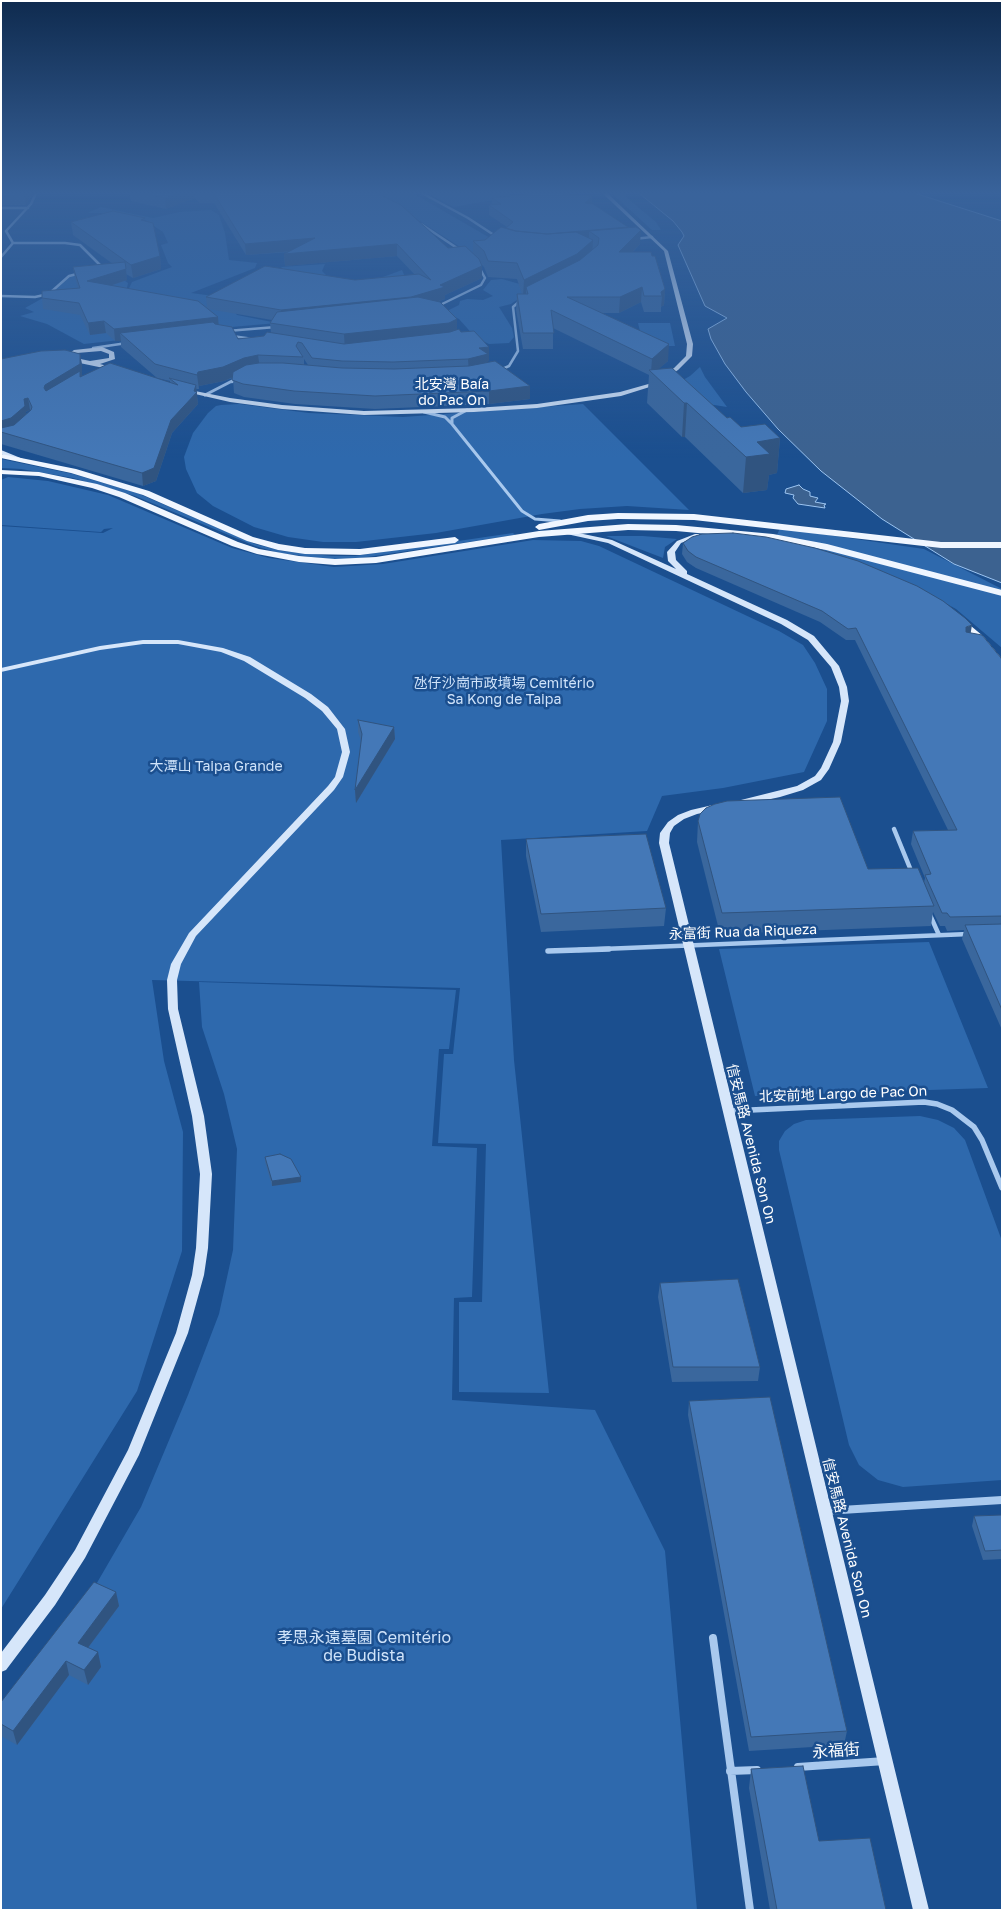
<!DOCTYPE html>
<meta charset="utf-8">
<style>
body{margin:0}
#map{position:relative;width:1003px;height:1911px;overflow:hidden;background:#1b4f8f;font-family:"Golos Text",sans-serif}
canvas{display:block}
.frame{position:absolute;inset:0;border:2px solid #fff;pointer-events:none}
</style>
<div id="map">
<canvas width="1003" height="1911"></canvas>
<div class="frame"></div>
</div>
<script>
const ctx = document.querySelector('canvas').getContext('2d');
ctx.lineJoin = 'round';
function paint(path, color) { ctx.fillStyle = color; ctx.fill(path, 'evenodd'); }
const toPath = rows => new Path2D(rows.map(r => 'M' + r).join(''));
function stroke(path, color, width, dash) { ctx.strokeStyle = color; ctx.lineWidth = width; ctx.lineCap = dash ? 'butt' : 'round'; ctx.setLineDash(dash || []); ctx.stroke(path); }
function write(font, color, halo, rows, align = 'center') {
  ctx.font = font + ' "Golos Text","Noto Sans SC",sans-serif'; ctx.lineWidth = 5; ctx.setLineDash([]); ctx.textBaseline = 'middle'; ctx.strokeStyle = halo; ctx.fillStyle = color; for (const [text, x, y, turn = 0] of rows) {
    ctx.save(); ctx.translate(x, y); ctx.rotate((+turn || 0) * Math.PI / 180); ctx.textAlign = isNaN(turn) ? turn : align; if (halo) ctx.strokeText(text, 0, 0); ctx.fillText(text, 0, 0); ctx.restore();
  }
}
paint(toPath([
 [355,191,409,191,497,242,483,253,471,254,404,211],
 [423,191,450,193,508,191,511,197,454,207],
 [609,191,624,191,627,198,656,222,661,230,652,230],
 [101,207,153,218,179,212,211,210,219,215,225,233,229,260,257,263,255,268,191,293,221,297,237,315,277,323,220,328,209,310,202,308,218,329,84,344,47,324,20,316,34,312,25,308,52,293,71,276,108,269,128,283,125,297,132,282,172,267,168,263,161,245,168,243,163,232,145,220,109,213,87,213],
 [325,264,322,271,327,276,337,280,356,282,375,280,402,270,406,279,382,285,341,285,312,279,285,271,281,267],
 [502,279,530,287,521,297,511,304,499,307,512,328,514,337,509,343,489,344,476,338,459,319,445,312,459,305,460,301,467,299,483,300,493,296,483,290,491,280],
 [638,323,670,323,675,346,648,346,643,344],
 [700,367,705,377,727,407,670,398,676,384,690,376],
 [239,404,309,413,403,417,583,404,689,510,627,506,580,509,542,514,436,533,356,542,323,542,288,537,254,527,213,506,197,493,186,469,184,457,193,433,208,413,216,406,221,405],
 [1,459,73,474,137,493,255,544,282,551,332,556,355,556,513,533,515,535,354,559,329,559,279,553,255,546,135,496,73,478,21,469,1,468],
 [8,477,48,481,108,495,232,548,269,558,334,567,383,564,533,540,581,541,599,546,779,631,803,645,815,663,827,689,827,721,804,772,723,788,662,796,647,831,501,840,514,1060,549,1393,459,1392,459,1302,482,1302,486,1144,438,1143,444,1054,453,1054,460,988,152,980,164,1061,183,1132,182,1251,137,1391,1,1609,1,526,103,533,113,528,104,529,101,532,1,525,1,480],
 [780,528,924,549,1002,589,1002,648,956,609,925,592,774,542],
 [606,536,643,536,677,539,665,547,663,558],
 [929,942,988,1088,755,1096,719,949],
 [199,982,456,990,449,1049,439,1049,432,1146,477,1148,472,1297,454,1298,452,1400,595,1410,665,1551,697,1910,1,1910,1,1706,69,1631,141,1507,188,1395,219,1314,233,1250,237,1149,224,1094,202,1027],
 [920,1116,938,1120,954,1128,965,1140,1002,1241,1002,1480,903,1487,878,1480,859,1465,849,1445,779,1150,779,1141,785,1131,794,1124,806,1120]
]), '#2e69ad');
const water = toPath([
 [640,191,908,191,1002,221,1002,583,954,564,882,519,821,471,778,429,746,392,725,364,711,339,708,329,727,318,705,306,678,245,684,236,682,232,673,221,640,194,640,191],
 [799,485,803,489,810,492,810,496,818,498,815,502,826,504,824,505,825,508,798,504,793,498,794,495,785,493,786,489,799,485]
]);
paint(water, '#3c6290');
stroke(water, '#9cc4f0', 1);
stroke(toPath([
 [418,191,468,218,497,237],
 [1,208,28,208],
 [421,224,460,250],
 [634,239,652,237],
 [13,243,65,243,80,245,104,269],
 [13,243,6,231,31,204,37,191],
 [1,257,13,243],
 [1,296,35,297,44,295,51,292,69,276,81,273],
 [438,306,481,285,485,278,478,265],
 [227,331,276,327],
 [232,336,253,339],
 [93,348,127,343],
 [498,371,509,366,518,351,513,307,521,300],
 [232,382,237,379]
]), '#a9c9ee', 2.5);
stroke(toPath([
 [205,395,234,380],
 [467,410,452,418,452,424,522,511,535,519,560,521],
 [424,412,445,417,452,424]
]), '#a9c9ee', 3);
stroke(toPath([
 [894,829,912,873],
 [930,915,939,935],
 [578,950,969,934]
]), '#a9c9ee', 4.5);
stroke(toPath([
 [548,951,609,949],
 [729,1111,924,1102,937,1104,952,1110,974,1127,982,1140,1002,1188]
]), '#a9c9ee', 5.5);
stroke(toPath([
 [825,1511,1002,1500],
 [713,1638,750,1910],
 [798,1767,885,1761],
 [730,1771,757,1770]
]), '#a9c9ee', 8);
paint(toPath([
 [600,191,605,191,668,251,693,344,692,356,678,370,656,385,621,396,537,408,474,412,364,415,282,409,230,402,182,391,185,389,230,398,282,405,364,411,474,408,537,404,620,392,652,383,674,368,686,356,687,344,664,251,600,191],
 [102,347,114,352,115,359,100,364,118,369,118,371,70,361,64,357,74,350,102,347],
 [101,351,109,354,109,358,90,361,71,357,77,353,101,351],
 [1,450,23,459,24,460,21,462,1,454,1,450],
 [564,530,612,540,676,569,668,561,667,552,677,541,695,534,699,534,699,536,681,543,675,552,676,560,687,571,687,574,787,620,814,636,839,666,847,687,849,701,841,742,829,769,821,780,803,790,780,797,744,805,740,802,741,800,797,786,815,776,821,768,833,742,841,701,839,687,831,667,808,640,781,624,608,543,562,533,561,532,564,530],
 [143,640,178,640,223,648,250,657,311,694,328,707,345,729,350,752,343,777,334,790,196,936,181,964,177,980,178,1009,204,1116,212,1174,208,1248,204,1275,188,1333,139,1455,85,1558,55,1605,6,1670,1,1672,1,1653,45,1595,75,1550,128,1450,176,1333,192,1275,196,1248,200,1174,192,1116,168,1009,167,980,171,964,189,933,328,786,335,777,342,752,337,729,322,711,305,698,244,661,221,652,178,644,143,644,100,650,1,672,1,668,100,646,143,640],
 [717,804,721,807,720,809,697,814,684,819,674,826,670,833,669,843,929,1910,913,1910,659,843,660,833,668,822,678,815,691,810,717,804]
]), '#d6e6fa');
paint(toPath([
 [1,454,76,469,149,491,253,537,279,544,305,548,360,549,455,537,459,540,455,543,360,555,305,554,278,550,247,541,143,495,71,473,1,458,1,454],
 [1,470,39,472,97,484,125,493,238,542,259,549,299,556,335,559,376,557,539,531,628,524,676,525,773,534,827,544,1002,590,1002,596,826,550,773,540,676,531,628,530,539,537,376,563,335,565,299,562,257,554,232,546,119,497,92,488,39,476,1,474,1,470],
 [618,513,694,514,941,542,1002,542,1002,548,941,548,694,520,618,519,588,521,539,530,535,527,539,524,588,515,618,513],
 [959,616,983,636,1002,659,1002,669,998,668,977,640,956,621,954,619,959,616]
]), '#f0f6ff');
paint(toPath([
 [1,191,33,193,26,205,1,205],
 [129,191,372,191,448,248,473,254,473,241,485,240,507,227,489,215,489,205,492,205,492,198,592,196,592,204,628,228,640,244,633,252,652,256,665,289,664,305,661,307,661,312,644,312,641,302,619,313,601,313,668,361,658,369,727,418,741,427,780,438,777,473,769,475,767,490,743,493,685,437,682,437,647,403,649,375,553,328,553,349,523,349,516,310,517,294,522,294,517,279,488,277,484,267,481,264,482,278,445,295,445,299,437,302,457,319,457,330,489,347,489,361,488,361,488,362,530,386,530,399,489,404,375,409,295,404,244,397,234,393,233,378,224,381,199,386,199,389,196,389,198,404,172,433,156,481,143,486,1,444,1,359,80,354,82,365,82,376,81,377,170,383,170,381,157,378,121,347,121,341,115,341,106,333,90,335,80,315,43,309,42,298,78,288,75,278,73,267,113,264,73,235,71,222,146,221,160,256,161,269,133,278,126,274,127,280,111,286,207,308,206,297,415,275,397,256,285,266,284,254,290,252,246,255,214,203,199,203,195,198,166,209,131,201],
 [208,309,272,320,270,323,271,333,264,336,238,339,219,325],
 [304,359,308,365,304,365],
 [30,410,31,411,26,414,26,412],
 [683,543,971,633,1002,660,1002,1030,962,939,964,930,947,931,945,926,940,926,933,912,931,926,720,934,697,842,698,821,868,869,924,882,925,878,911,844,913,831,948,830,855,640,846,640,820,622,696,568,687,562,682,554],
 [358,720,394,727,395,739,356,803,355,790,361,741,358,732],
 [526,839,666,908,664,926,541,932,526,856],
 [265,1157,301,1182,272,1186,265,1162],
 [660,1283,760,1367,758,1381,672,1382,658,1297],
 [689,1401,847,1731,844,1745,749,1751,688,1415],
 [1002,1515,1002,1559,983,1560,972,1526,974,1516],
 [116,1592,119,1606,88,1648,98,1652,101,1667,88,1685,69,1675,17,1745,1,1736,1,1702],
 [751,1769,819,1841,886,1910,770,1910,749,1788]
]), '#3a679d');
paint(toPath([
 [27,191,33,191,26,205,24,195],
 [185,191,195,191,195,198,166,209,165,198],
 [592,196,592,205,585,203],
 [628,227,627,236,589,231,589,240,547,234],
 [641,230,640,244,618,267,619,252],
 [315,238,316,249,246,255,245,244],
 [593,240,592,256,526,287,526,295,523,296,524,280],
 [397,244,397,256,285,266,284,254],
 [160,256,161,269,133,278,131,265],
 [482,266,482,278,445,295,445,299,412,309,282,322,281,310,440,285],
 [126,269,127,280,88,293,87,281],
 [642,287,641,302,619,313,620,297],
 [665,289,664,305,661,307,662,296,661,292],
 [218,317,219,329,120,333,121,341,115,341,114,329],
 [457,319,457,337,345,352,344,334],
 [104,321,106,333,90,335,88,323],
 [669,344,668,361,653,374,651,372,652,359],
 [489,347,489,361,488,361,488,369,469,373,468,359,479,348],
 [80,354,82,365,82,376,81,376,82,383,47,397,44,388,45,385],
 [258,355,260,369,245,372,224,381,199,386,199,389,197,375,198,372,244,358],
 [196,385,198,404,172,433,156,481,143,486,142,473,171,420,194,391],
 [530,386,530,399,489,404,489,391],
 [28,398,30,410,26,412,27,419,1,432,1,421,24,399],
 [684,403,687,403,685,437,682,437],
 [780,438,777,473,769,475,767,490,743,493,746,457,757,442],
 [972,625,970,637,964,639,966,627],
 [394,727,395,739,356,803,355,790],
 [301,1177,301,1182,272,1186,272,1181],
 [116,1592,119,1606,81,1657,78,1643],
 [98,1652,101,1667,88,1685,84,1670],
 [66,1661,69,1675,17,1745,13,1731]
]), '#305480');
const building = toPath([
 [1,191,27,191,24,195,1,196,1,191],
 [131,191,185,191,165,198,131,191],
 [197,191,372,191,401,205,448,248,465,246,479,259,482,266,440,285,445,287,411,297,281,310,206,297,265,266,355,280,419,274,431,280,397,244,284,254,315,238,245,244,213,192,198,192,197,191],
 [543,192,592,196,585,203,593,204,628,227,547,234,516,231,506,228,513,222,489,205,501,204,492,198,543,192],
 [113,211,145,218,141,220,153,223,160,256,131,265,71,222,113,211],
 [501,227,515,231,547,234,576,232,593,240,577,254,524,280,517,263,488,261,484,251,473,241,485,240,501,227],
 [636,227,641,230,619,252,651,252,652,256,655,256,665,289,661,292,662,296,644,296,642,287,620,297,567,297,669,344,652,359,551,310,554,333,523,333,517,294,528,294,526,287,580,260,598,245,599,238,589,231,636,227],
 [125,262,126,269,87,281,198,301,218,317,114,329,104,321,88,323,79,303,42,298,42,291,80,288,73,267,125,262],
 [418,297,440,302,457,319,449,323,344,334,270,323,277,312,418,297],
 [213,322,215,324,232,327,238,339,264,336,267,332,344,344,450,332,459,329,461,332,474,331,489,347,479,348,488,354,468,359,393,362,342,361,312,358,302,343,298,342,296,346,303,357,258,355,244,358,223,367,198,372,197,375,155,364,120,333,213,322],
 [65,350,80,354,80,364,45,385,44,388,46,391,80,371,80,377,110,363,178,385,169,378,196,385,194,391,197,392,171,420,154,468,142,473,1,432,1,428,14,425,31,410,32,407,28,398,24,399,25,406,11,418,1,421,1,359,41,351,65,350],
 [495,361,530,386,489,391,375,396,294,391,243,384,232,380,233,372,246,365,259,363,283,363,342,368,394,369,469,366,495,361],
 [672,368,727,418,730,417,741,427,765,424,780,438,757,442,770,454,746,457,687,403,684,403,649,370,672,368],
 [733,533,766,537,815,548,858,561,917,586,943,601,965,618,972,625,966,627,966,632,982,635,1001,658,1002,660,1002,916,950,917,947,913,942,913,925,875,931,874,913,831,957,830,856,628,848,629,822,611,696,557,688,551,683,543,692,537,702,534,733,533],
 [358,720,394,727,355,790,362,734,358,720],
 [840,797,868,869,918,868,934,906,722,913,698,821,700,814,706,808,715,804,727,801,840,797],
 [646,834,666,908,541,914,526,839,646,834],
 [1002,924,1002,1010,965,925,1002,924],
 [280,1154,291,1159,301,1177,272,1181,265,1157,280,1154],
 [738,1279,760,1367,673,1367,660,1283,738,1279],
 [770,1397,847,1731,751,1737,689,1401,770,1397],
 [1002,1515,1002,1550,985,1551,974,1516,1002,1515],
 [94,1582,116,1592,78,1643,98,1652,84,1670,66,1661,13,1731,1,1724,1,1702,94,1582],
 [803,1766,819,1841,870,1838,886,1910,777,1910,751,1769,803,1766]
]);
paint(building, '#4478b7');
stroke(building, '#305480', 1);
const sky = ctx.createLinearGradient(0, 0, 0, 459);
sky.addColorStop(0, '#0f2b4f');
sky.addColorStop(0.42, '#39639b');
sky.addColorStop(1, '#39639b00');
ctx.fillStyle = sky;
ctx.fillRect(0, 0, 1003, 459);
write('14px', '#fff', '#1b4f8f', [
 ["北安灣 Baía",452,385],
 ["do Pac On",452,401]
]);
write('14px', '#cfe3fa', '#1b4f8f', [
 ["氹仔沙崗市政墳場 Cemitério",504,684],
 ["Sa Kong de Taipa",504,700],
 ["大潭山 Taipa Grande",216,767]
]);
write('14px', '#fff', '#1b4f8f', [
 ["永富街 Rua da Riqueza",743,932,-2],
 ["北安前地 Largo de Pac On",843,1094,-2],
 ["信安馬路 Avenida Son On",751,1144,76],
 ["信安馬路 Avenida Son On",847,1538,76]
]);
write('16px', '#cfe3fa', '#1b4f8f', [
 ["孝思永遠墓園 Cemitério",364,1638],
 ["de Budista",364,1656]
]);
write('16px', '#fff', '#1b4f8f', [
 ["永福街",836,1751,-4]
]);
</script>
